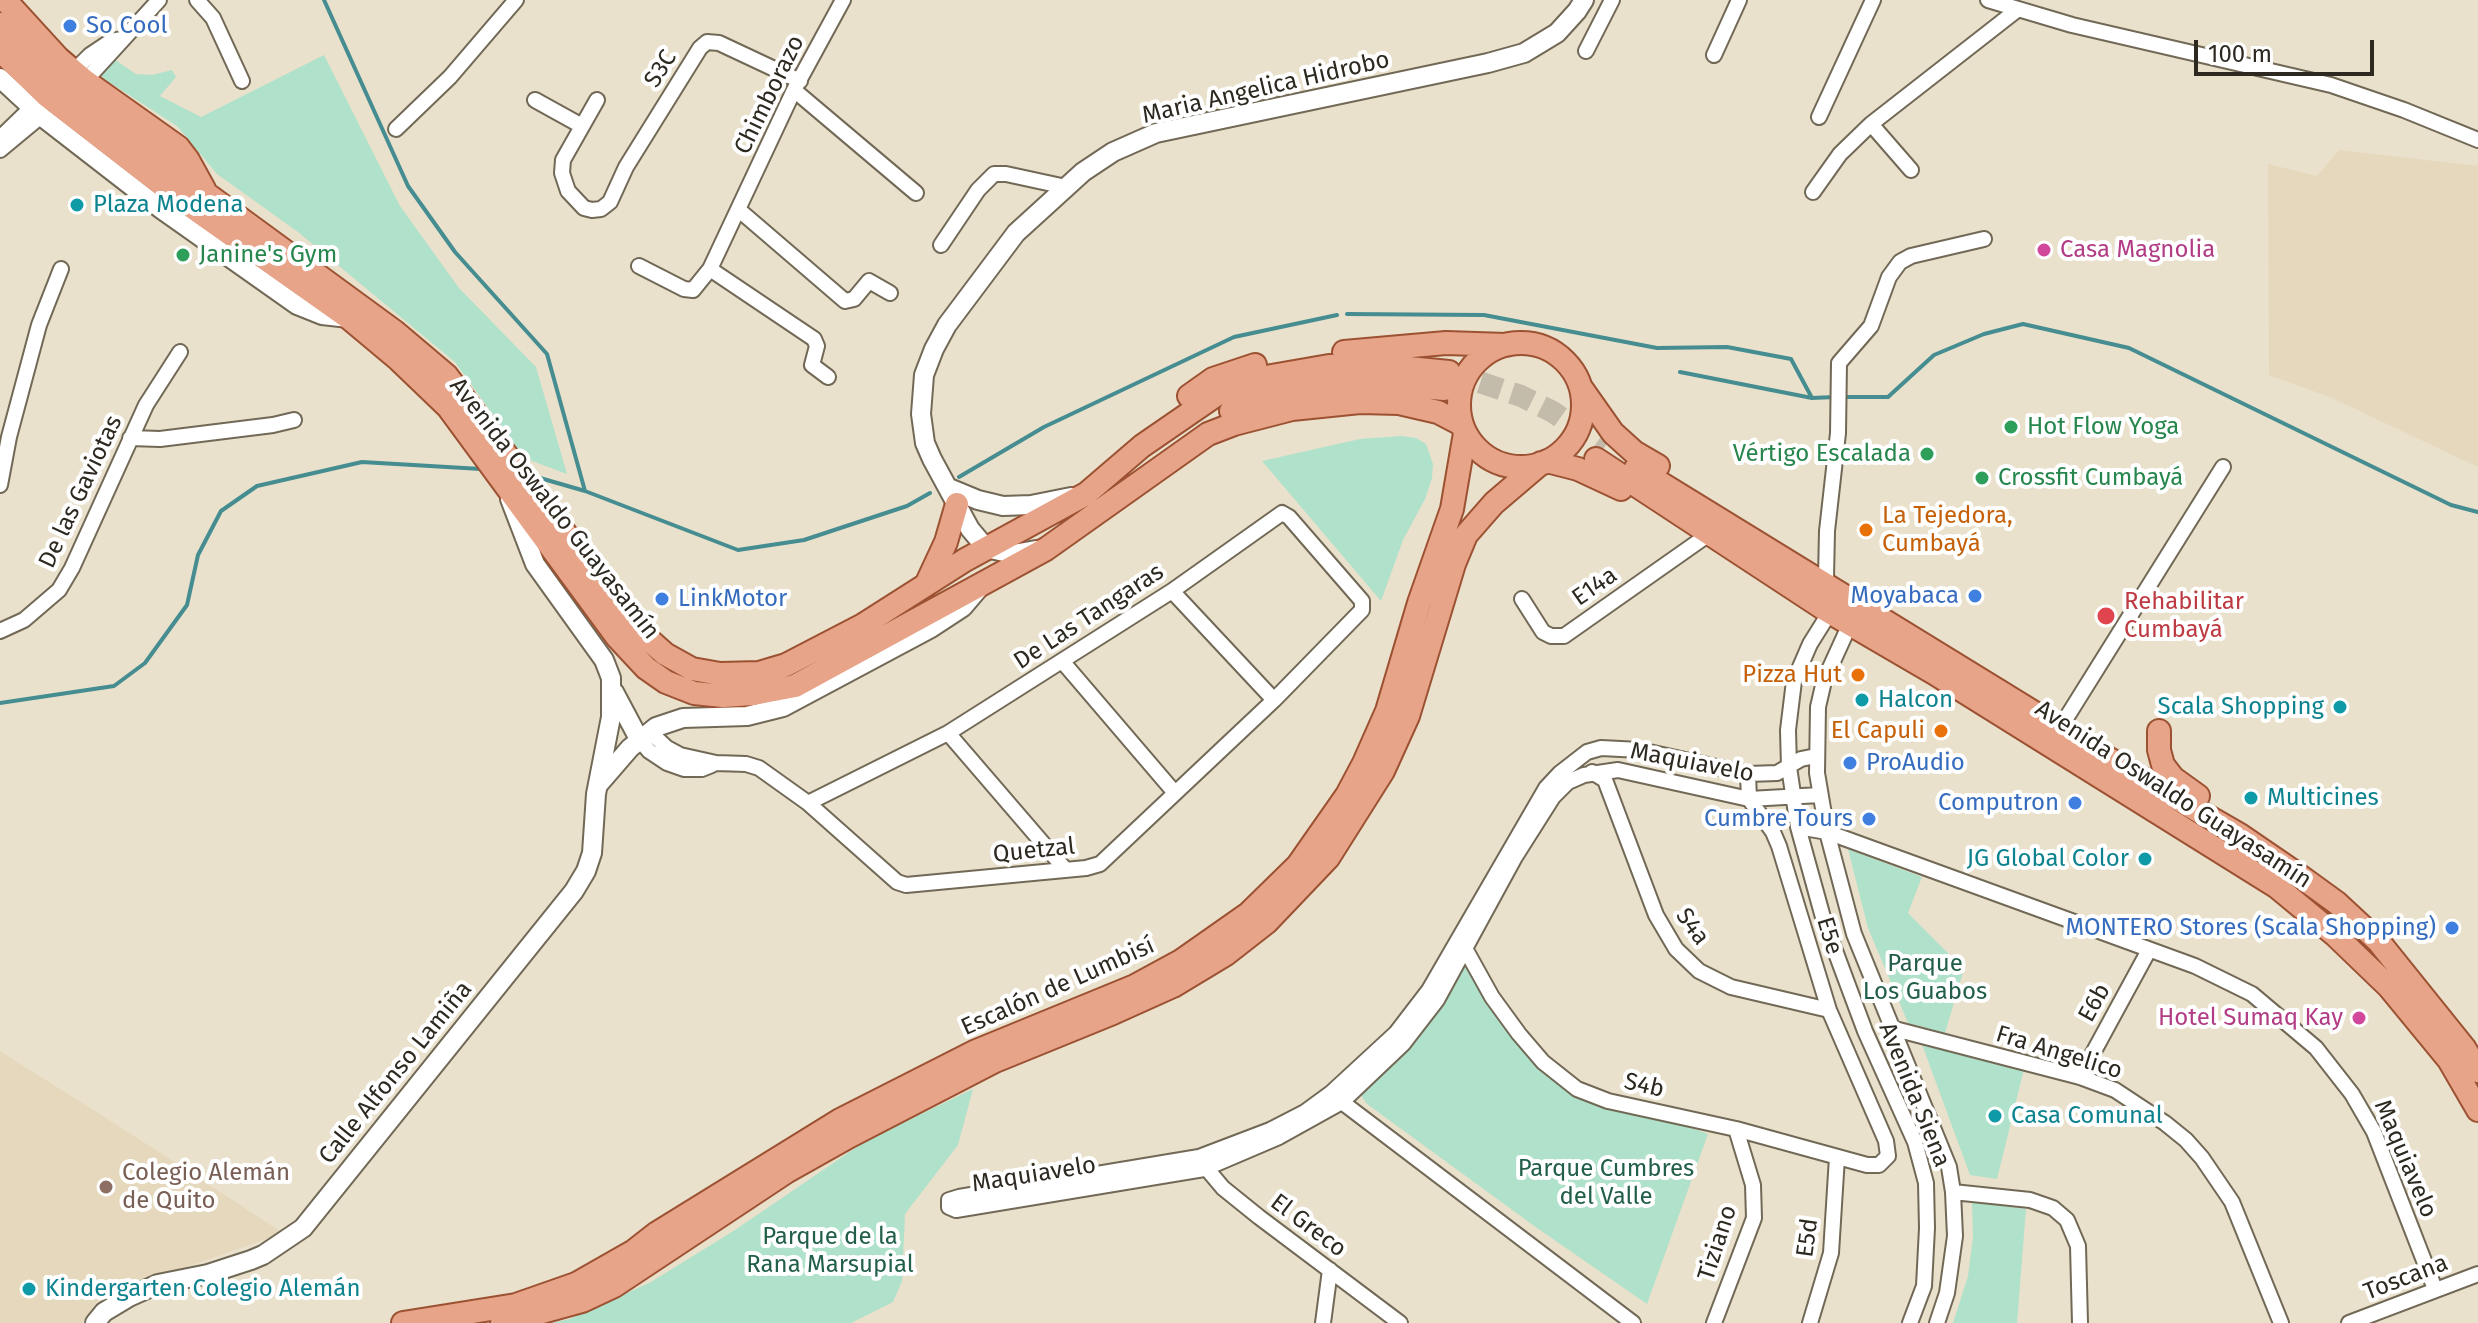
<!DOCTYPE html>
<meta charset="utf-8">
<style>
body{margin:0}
#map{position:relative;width:2478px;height:1323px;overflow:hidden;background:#eae1cc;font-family:"Fira Sans",sans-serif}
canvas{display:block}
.scale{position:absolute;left:2194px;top:40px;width:180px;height:36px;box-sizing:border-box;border:4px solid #2d2921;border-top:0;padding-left:10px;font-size:24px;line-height:28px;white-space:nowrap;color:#2d2921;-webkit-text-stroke:6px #fff;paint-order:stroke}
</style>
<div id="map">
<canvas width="2478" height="1323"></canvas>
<div class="scale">100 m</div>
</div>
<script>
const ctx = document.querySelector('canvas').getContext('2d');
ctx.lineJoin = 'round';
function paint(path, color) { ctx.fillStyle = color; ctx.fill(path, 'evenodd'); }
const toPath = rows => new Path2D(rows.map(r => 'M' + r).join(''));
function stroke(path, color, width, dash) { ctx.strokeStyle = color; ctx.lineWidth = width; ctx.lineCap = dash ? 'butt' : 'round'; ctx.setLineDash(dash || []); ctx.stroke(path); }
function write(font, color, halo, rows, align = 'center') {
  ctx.font = font + ' "Fira Sans",sans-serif'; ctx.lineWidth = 8; ctx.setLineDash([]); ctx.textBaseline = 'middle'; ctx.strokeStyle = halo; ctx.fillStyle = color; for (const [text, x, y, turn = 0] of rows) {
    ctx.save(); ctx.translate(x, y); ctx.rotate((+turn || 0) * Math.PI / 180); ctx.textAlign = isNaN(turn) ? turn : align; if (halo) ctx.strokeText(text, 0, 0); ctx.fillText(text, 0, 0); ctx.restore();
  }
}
paint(toPath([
 [2339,150,2478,166,2478,467,2332,398,2269,375,2268,164,2317,176],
 [0,1051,142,1141,283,1233,99,1298,82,1323,0,1323]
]), '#e5d8bc');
paint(toPath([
 [324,55,400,206,459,288,536,367,567,474,524,458,455,362,298,232,217,174,177,126,101,77,114,59,136,74,152,75,172,70,176,77,160,96,201,117],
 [1401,436,1416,438,1426,444,1433,464,1432,478,1425,499,1403,540,1381,601,1262,461,1360,439],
 [1848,849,1922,877,1908,913,1964,969,1945,1033,1908,1023,1868,928],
 [1460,962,1469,970,1490,1007,1544,1074,1571,1093,1684,1125,1708,1134,1647,1304,1537,1228,1367,1104,1362,1097,1362,1087],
 [1920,1039,2025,1065,1997,1179,1970,1175],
 [973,1089,958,1145,905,1214,902,1281,893,1302,851,1323,551,1323,570,1319,651,1282,735,1230,867,1140],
 [1972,1202,2026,1209,2017,1323,1953,1323,1968,1276,1973,1237]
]), '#b0e1ca');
stroke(toPath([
 [324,0,408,186,455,252,547,354,585,491],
 [1347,314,1484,315,1657,348,1727,347,1791,359,1812,398],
 [1680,372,1812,398,1835,397],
 [1844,397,1888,397,1934,355,1984,334,2023,324,2129,348,2451,505,2478,512],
 [533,476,585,491,738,550,804,540,907,506,930,493],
 [959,477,1044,427,1234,337,1337,315],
 [0,703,114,686,145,663,187,605,198,555,221,511,257,486,362,462,481,469]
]), '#458d90', 4);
stroke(toPath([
 [1449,372,1521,396,1553,412,1604,448]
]), '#c4bcaa', 22, [22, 11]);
const minor = toPath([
 [197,0,213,18,242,81],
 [1988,0,2072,25,2331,85,2404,110,2478,140],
 [1586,51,1612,0],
 [1714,55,1739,0],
 [74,71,90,55,111,41,122,39],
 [85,81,159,0],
 [794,90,916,193],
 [535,100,582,126],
 [597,100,563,160,562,173,568,191,584,208,592,210,601,209,610,202,626,167,700,48,707,42,719,43,800,81],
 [1819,117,1873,0],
 [1871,124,1911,170],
 [396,129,450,77,516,0],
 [0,138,31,108],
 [0,150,41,116],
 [1813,192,1840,154,1871,124,2017,10],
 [739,210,845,301,854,299,869,281,890,293],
 [941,245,978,190,994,174,1006,174,1066,187],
 [639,266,684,289,693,290,710,269],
 [828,377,812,365,817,346,814,339,710,269,794,90,843,0],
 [130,438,160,439,273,425,294,420],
 [0,485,9,437,39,325,61,269],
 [1826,577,1827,531,1838,433,1839,363,1871,326,1889,277,1900,262,1911,256,1984,239],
 [1172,591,1274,700],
 [1522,599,1543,632,1551,636,1564,636,1702,539],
 [1830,612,1810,644,1794,681,1788,730,1789,767,1798,827,1824,921,1865,1031,1915,1142,1926,1183,1927,1228,1924,1286,1910,1323],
 [1850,624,1824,681,1818,707,1817,773,1827,832,1854,934,1949,1167,1953,1192,1955,1236,1947,1293,1937,1323],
 [0,631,24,620,59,590,72,568,146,405,180,352],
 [1062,661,1175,793],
 [2060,728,2223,467],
 [649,731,667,748,680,755,716,763,746,764,759,768,808,803,897,882,906,885,1086,868,1100,864,1274,700,1362,610,1362,601,1289,517,1282,513,1172,591,948,733,808,803],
 [948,733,1065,869],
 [639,739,649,751,667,763,684,769,702,769,712,765],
 [1816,756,1801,759,1777,773,1748,774,1640,750,1601,748,1587,752,1560,773,1546,788,1429,990,1396,1033,1331,1093,1305,1112,1270,1130,1199,1157,959,1197,949,1200,949,1207,956,1210,1204,1169,1279,1137,1342,1102,1403,1044,1437,1000,1515,857,1553,797,1568,782,1584,775,1618,770,1749,799,1820,795],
 [1592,772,1605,780,1656,915,1676,949,1699,971,1731,987,1829,1010],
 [1798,827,1827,832,2195,966,2252,994,2316,1048,2352,1094,2374,1132,2435,1289],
 [1462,943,1492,997,1519,1034,1543,1062,1577,1089,1608,1101,1736,1129,1867,1165,1879,1165,1888,1156,1886,1141,1829,1010,1779,846,1773,832,1749,799,1748,774],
 [1891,1028,2080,1077,2115,1090,2165,1123,2186,1140,2202,1158,2232,1202,2281,1323],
 [2080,1077,2149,950],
 [1334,1096,1633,1323],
 [1202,1163,1223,1188,1259,1217,1400,1323],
 [1953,1192,2030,1200,2053,1208,2067,1220,2078,1246,2080,1323],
 [1323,1323,1330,1270],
 [1714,1323,1754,1218,1753,1185,1736,1129],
 [1810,1323,1831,1253,1837,1157],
 [2349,1323,2478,1274]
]);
const tertiary = toPath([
 [0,78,41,116,161,209,297,305,322,315,349,318],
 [949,488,978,500,1003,506,1031,505,1071,497],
 [1036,550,1013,554,986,548,970,529,932,459,925,443,921,414,924,375,934,349,947,325,1016,233,1083,172,1113,152,1156,133,1488,63,1524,53,1557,33,1577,11,1584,0],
 [614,692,639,739],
 [598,785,630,748,656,727,683,718,747,716,783,707,931,628,963,607,980,587],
 [95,1323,104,1312,129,1297,158,1284,208,1274,251,1260,263,1255,303,1228,574,891,586,871,592,853,596,794,611,717,611,678,604,660,535,564,510,499]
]);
const primary = toPath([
 [5,0,58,58,85,81,178,147,188,160,204,189],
 [0,24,32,62,59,86,395,332,447,376,638,630,665,654,692,669,720,674,759,673,786,665,863,625,965,560,1086,494,1142,446,1219,393,1260,378,1329,366,1378,365,1449,372],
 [0,50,46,95,175,195,349,318,398,359,448,407,617,637,646,668,666,682,694,693,723,696,753,694,795,686,1046,549,1208,434,1234,424,1292,409,1360,402,1399,403,1438,412,1461,424],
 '1459 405a62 62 0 1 1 124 0a62 62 0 1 1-124 0Z',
 [1344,352,1446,343,1506,345],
 [1582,389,1613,433,1634,452,1658,466],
 [1189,396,1213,379,1255,365],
 [1231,411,1263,399,1327,386,1381,383,1444,389],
 [1596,459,1826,610,1934,673,2277,887,2335,935,2389,987,2449,1060,2478,1110],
 [1547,461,1578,469,1621,489],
 [1636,468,2129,771,2240,835,2297,874,2337,903,2379,942,2465,1049,2478,1071],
 [926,585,946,542,957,504],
 [2159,731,2159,750,2163,765,2173,778,2198,796],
 [403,1323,516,1305,576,1284,634,1251,657,1233,840,1120,974,1052,1135,986,1181,961,1248,914,1298,865,1347,795,1364,763,1387,711,1419,603,1452,509,1465,433],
 [502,1323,582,1301,614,1286,786,1172,850,1136,995,1061,1113,1013,1173,986,1226,954,1267,922,1328,858,1383,771,1408,716,1454,564,1466,535,1494,503,1541,463]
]);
stroke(minor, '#716956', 18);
stroke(tertiary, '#716956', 22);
stroke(primary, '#9c5232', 26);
stroke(minor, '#fff', 14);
stroke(tertiary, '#fff', 18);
stroke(primary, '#e7a489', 22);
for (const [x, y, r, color] of [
 [70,26,8,"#3f7fe0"],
 [77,205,8,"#0f9aa8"],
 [2044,250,8,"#d1479c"],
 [183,255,8,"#2e9e5b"],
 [2011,427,8,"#2e9e5b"],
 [1927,454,8,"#2e9e5b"],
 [1982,478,8,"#2e9e5b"],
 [1866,530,8,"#e8710a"],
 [1975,596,8,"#3f7fe0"],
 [662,599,8,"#3f7fe0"],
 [2106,616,10,"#e0444e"],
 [1858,675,8,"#e8710a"],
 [1862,700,8,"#0f9aa8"],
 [2340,707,8,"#0f9aa8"],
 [1941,731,8,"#e8710a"],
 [1850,763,8,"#3f7fe0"],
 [2251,798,8,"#0f9aa8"],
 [2075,803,8,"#3f7fe0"],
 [1869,819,8,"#3f7fe0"],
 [2145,859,8,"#0f9aa8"],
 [2452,928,8,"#3f7fe0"],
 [2359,1018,8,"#d1479c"],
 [1995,1116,8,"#0f9aa8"],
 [106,1187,8,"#8d6e63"],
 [29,1289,8,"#0f9aa8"]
]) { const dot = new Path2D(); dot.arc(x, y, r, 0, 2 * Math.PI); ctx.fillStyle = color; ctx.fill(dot); stroke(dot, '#fff', 3); }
write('24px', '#366cbe', '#fff', [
 ["So Cool",86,26,"left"],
 ["Moyabaca",1959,596],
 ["LinkMotor",678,599,"left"],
 ["ProAudio",1866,763,"left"],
 ["Computron",2059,803],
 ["Cumbre Tours",1853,819],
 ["MONTERO Stores (Scala Shopping)",2436,928]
], 'right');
write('24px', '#2d2921', '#fff', [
 ["S3C",661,69,-58],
 ["Maria Angelica Hidrobo",1266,88,-13],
 ["Chimborazo",770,95,-64],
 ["De las Gaviotas",81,492,-65],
 ["Avenida Oswaldo Guayasamín",554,509,52],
 ["E14a",1595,587,-35],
 ["De Las Tangaras",1089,617,-33],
 ["Maquiavelo",1692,763,11],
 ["Avenida Oswaldo Guayasamín",2173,795,33],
 ["Quetzal",1034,851,-6],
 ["S4a",1692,927,54],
 ["E5e",1829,936,73],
 ["Escalón de Lumbisí",1058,987,-24],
 ["E6b",2095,1003,-61],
 ["Fra Angelico",2059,1053,17],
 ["Calle Alfonso Lamiña",396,1073,-51],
 ["S4b",1644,1086,13],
 ["Avenida Siena",1914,1095,68],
 ["Maquiavelo",2405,1159,67],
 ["Maquiavelo",1034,1175,-9],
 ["El Greco",1308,1226,37],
 ["E5d",1808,1238,-82],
 ["Tiziano",1718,1243,-72],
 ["Toscana",2406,1278,-21]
]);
write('24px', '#0d838f', '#fff', [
 ["Plaza Modena",93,205],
 ["Halcon",1878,700],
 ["Scala Shopping",2324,707,"right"],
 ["Multicines",2267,798],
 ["JG Global Color",2129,859,"right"],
 ["Casa Comunal",2011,1116],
 ["Kindergarten Colegio Alemán",45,1289]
], 'left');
write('24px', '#b23c85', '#fff', [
 ["Casa Magnolia",2060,250],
 ["Hotel Sumaq Kay",2343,1018,"right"]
], 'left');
write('24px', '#27864d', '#fff', [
 ["Janine's Gym",199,255],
 ["Hot Flow Yoga",2027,427],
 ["Vértigo Escalada",1911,454,"right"],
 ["Crossfit Cumbayá",1998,478]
], 'left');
write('24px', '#c56008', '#fff', [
 ["La Tejedora,",1882,516,"left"],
 ["Cumbayá",1882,544,"left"],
 ["Pizza Hut",1842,675],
 ["El Capuli",1925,731]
], 'right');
write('24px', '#be3a42', '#fff', [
 ["Rehabilitar",2124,602],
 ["Cumbayá",2124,630]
], 'left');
write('24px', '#215f48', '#fff', [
 ["Parque",1925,964],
 ["Los Guabos",1925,992],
 ["Parque Cumbres",1606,1169],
 ["del Valle",1606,1197],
 ["Parque de la",830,1237],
 ["Rana Marsupial",830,1265]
]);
write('24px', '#785e54', '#fff', [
 ["Colegio Alemán",122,1173],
 ["de Quito",122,1201]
], 'left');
</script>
